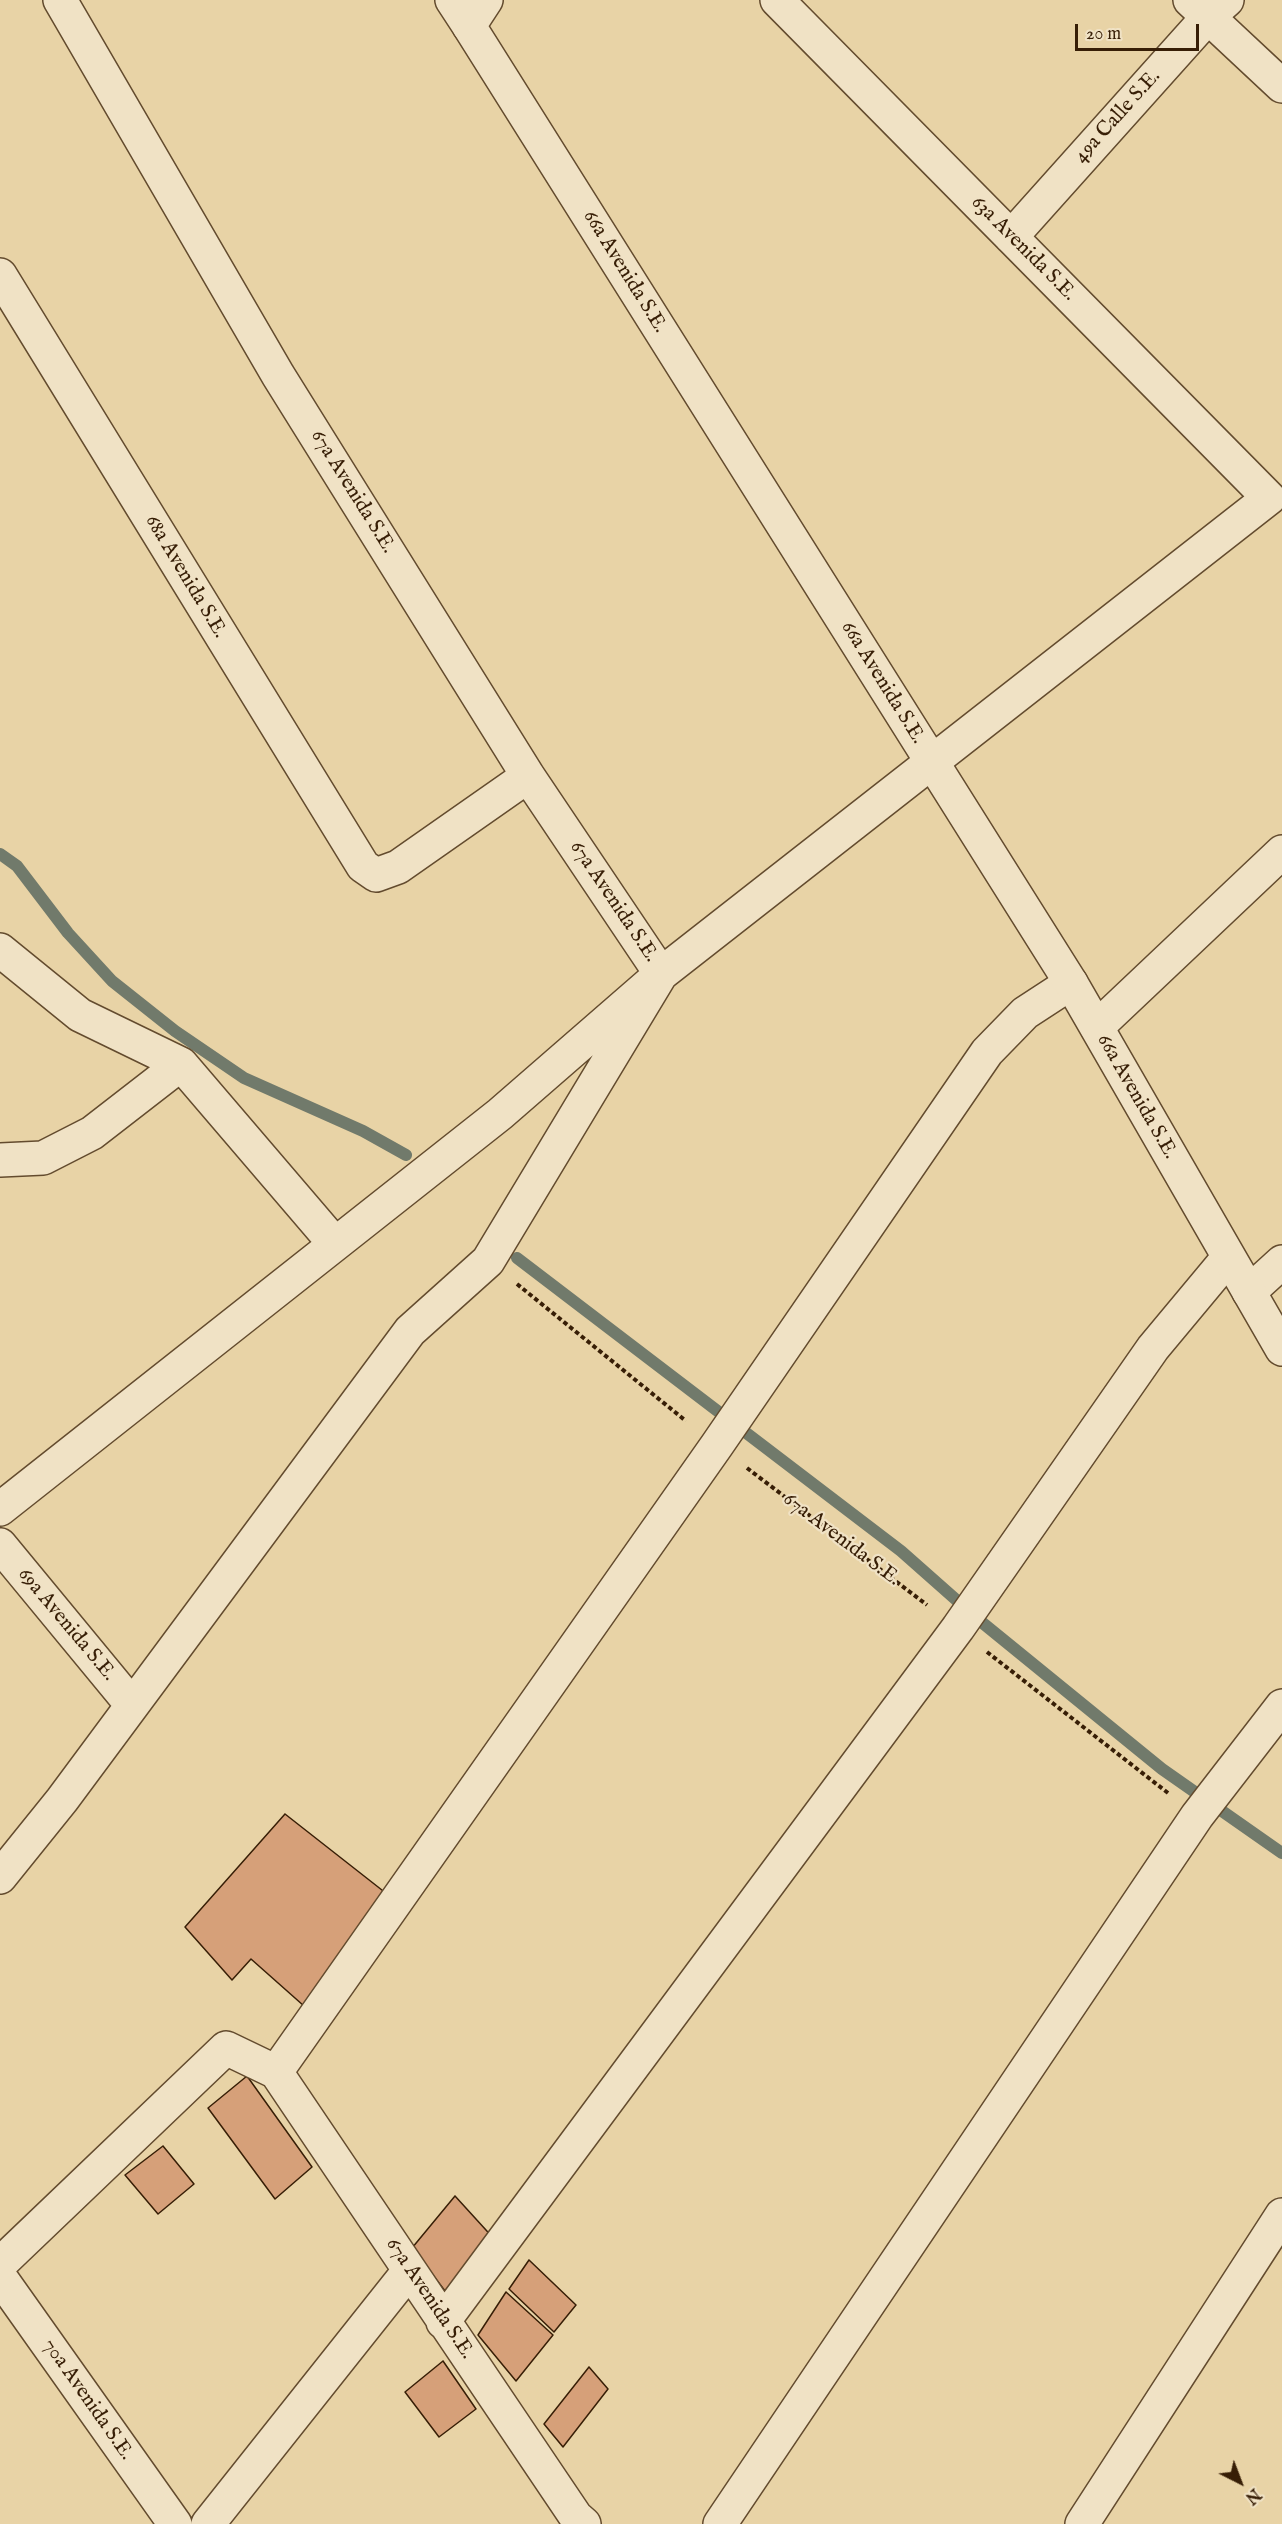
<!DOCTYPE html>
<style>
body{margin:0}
#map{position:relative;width:1282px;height:2524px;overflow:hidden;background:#e8d3a6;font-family:"IM FELL English",serif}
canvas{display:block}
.north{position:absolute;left:1210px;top:2452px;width:60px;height:60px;-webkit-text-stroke:4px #f0e2c5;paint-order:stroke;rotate:138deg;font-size:16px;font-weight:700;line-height:24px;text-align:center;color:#371e06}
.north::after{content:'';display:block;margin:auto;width:21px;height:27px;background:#371e06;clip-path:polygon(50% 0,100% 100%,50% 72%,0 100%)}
.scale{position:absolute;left:1075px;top:24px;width:124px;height:27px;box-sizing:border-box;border:3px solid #371e06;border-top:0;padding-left:8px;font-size:18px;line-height:21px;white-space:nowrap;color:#371e06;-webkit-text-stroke:4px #f0e2c5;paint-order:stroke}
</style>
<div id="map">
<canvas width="1282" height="2524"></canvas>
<div class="north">N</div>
<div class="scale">20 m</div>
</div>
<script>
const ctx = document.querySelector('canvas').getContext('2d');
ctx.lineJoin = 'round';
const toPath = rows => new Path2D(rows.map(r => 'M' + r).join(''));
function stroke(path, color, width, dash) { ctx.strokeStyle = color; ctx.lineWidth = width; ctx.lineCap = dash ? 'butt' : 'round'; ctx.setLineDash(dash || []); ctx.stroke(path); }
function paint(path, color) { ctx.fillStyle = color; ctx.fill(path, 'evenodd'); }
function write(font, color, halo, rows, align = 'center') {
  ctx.font = font + ' "IM FELL English",serif'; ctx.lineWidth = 4.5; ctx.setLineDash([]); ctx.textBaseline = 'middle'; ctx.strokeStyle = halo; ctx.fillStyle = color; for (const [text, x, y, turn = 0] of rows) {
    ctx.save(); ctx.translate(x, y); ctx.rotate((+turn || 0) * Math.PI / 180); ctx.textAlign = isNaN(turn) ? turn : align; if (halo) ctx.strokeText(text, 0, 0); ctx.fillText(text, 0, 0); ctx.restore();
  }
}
stroke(toPath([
 [0,854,17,866,68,933,112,981,175,1031,244,1078,363,1131,406,1155],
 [517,1258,901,1551,979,1620,1162,1769,1282,1853]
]), '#717a6b', 12);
const building = toPath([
 [285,1814,387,1894,304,2006,251,1959,232,1980,185,1927,285,1814],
 [247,2076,312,2167,275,2199,208,2108,247,2076],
 [163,2146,194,2184,158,2214,125,2175,163,2146],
 [455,2196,496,2241,452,2300,412,2248,455,2196],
 [529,2260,576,2305,554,2332,509,2289,529,2260],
 [506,2292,553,2335,516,2381,478,2335,506,2292],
 [443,2361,476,2409,439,2437,405,2392,443,2361],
 [589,2367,608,2389,563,2447,544,2424,589,2367]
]);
paint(building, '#d6a079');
stroke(building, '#371e06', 1.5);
const minor = toPath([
 [452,0,469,26],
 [1190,0,1282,86],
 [1011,237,1208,17,1227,0],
 [0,275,363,866,376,875,398,867,528,776],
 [0,950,80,1015,181,1064,335,1244],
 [1097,1027,1282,852],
 [0,1160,43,1158,92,1133,181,1064],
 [1249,1292,1282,1262],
 [0,1509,500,1114,661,974,1269,498,777,0],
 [0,1545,132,1705],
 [0,1877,62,1800,410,1331,488,1261,661,974,528,776,278,375,60,0],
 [276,2072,717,1445,987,1052,1025,1013,1071,983],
 [276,2072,576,2517,584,2524],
 [0,2264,226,2048,276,2072],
 [0,2277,175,2524],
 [443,2322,958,1628,1153,1348,1228,1258],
 [208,2524,409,2271],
 [1082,2524,1282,2215]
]);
const tertiary = toPath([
 [486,0,469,26,1071,983,1282,1349],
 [720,2524,1197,1816,1282,1706]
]);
stroke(minor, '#634b2e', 36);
stroke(tertiary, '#634b2e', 36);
stroke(toPath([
 [517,1284,686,1421],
 [747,1468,927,1605],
 [987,1652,1168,1793]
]), '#371e06', 4, [4.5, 3]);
stroke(minor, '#f0e2c5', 33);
stroke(tertiary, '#f0e2c5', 33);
write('21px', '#371e06', '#f0e2c5', [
 ["49a Calle S.E.",1118,117,-48],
 ["63a Avenida S.E.",1023,249,45],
 ["66a Avenida S.E.",624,272,58],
 ["67a Avenida S.E.",352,492,58],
 ["68a Avenida S.E.",185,577,59],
 ["66a Avenida S.E.",882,683,58],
 ["67a Avenida S.E.",613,902,56],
 ["66a Avenida S.E.",1136,1097,60],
 ["67a Avenida S.E.",841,1540,37],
 ["69a Avenida S.E.",66,1625,50],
 ["67a Avenida S.E.",429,2299,56],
 ["70a Avenida S.E.",87,2400,55]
]);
</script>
